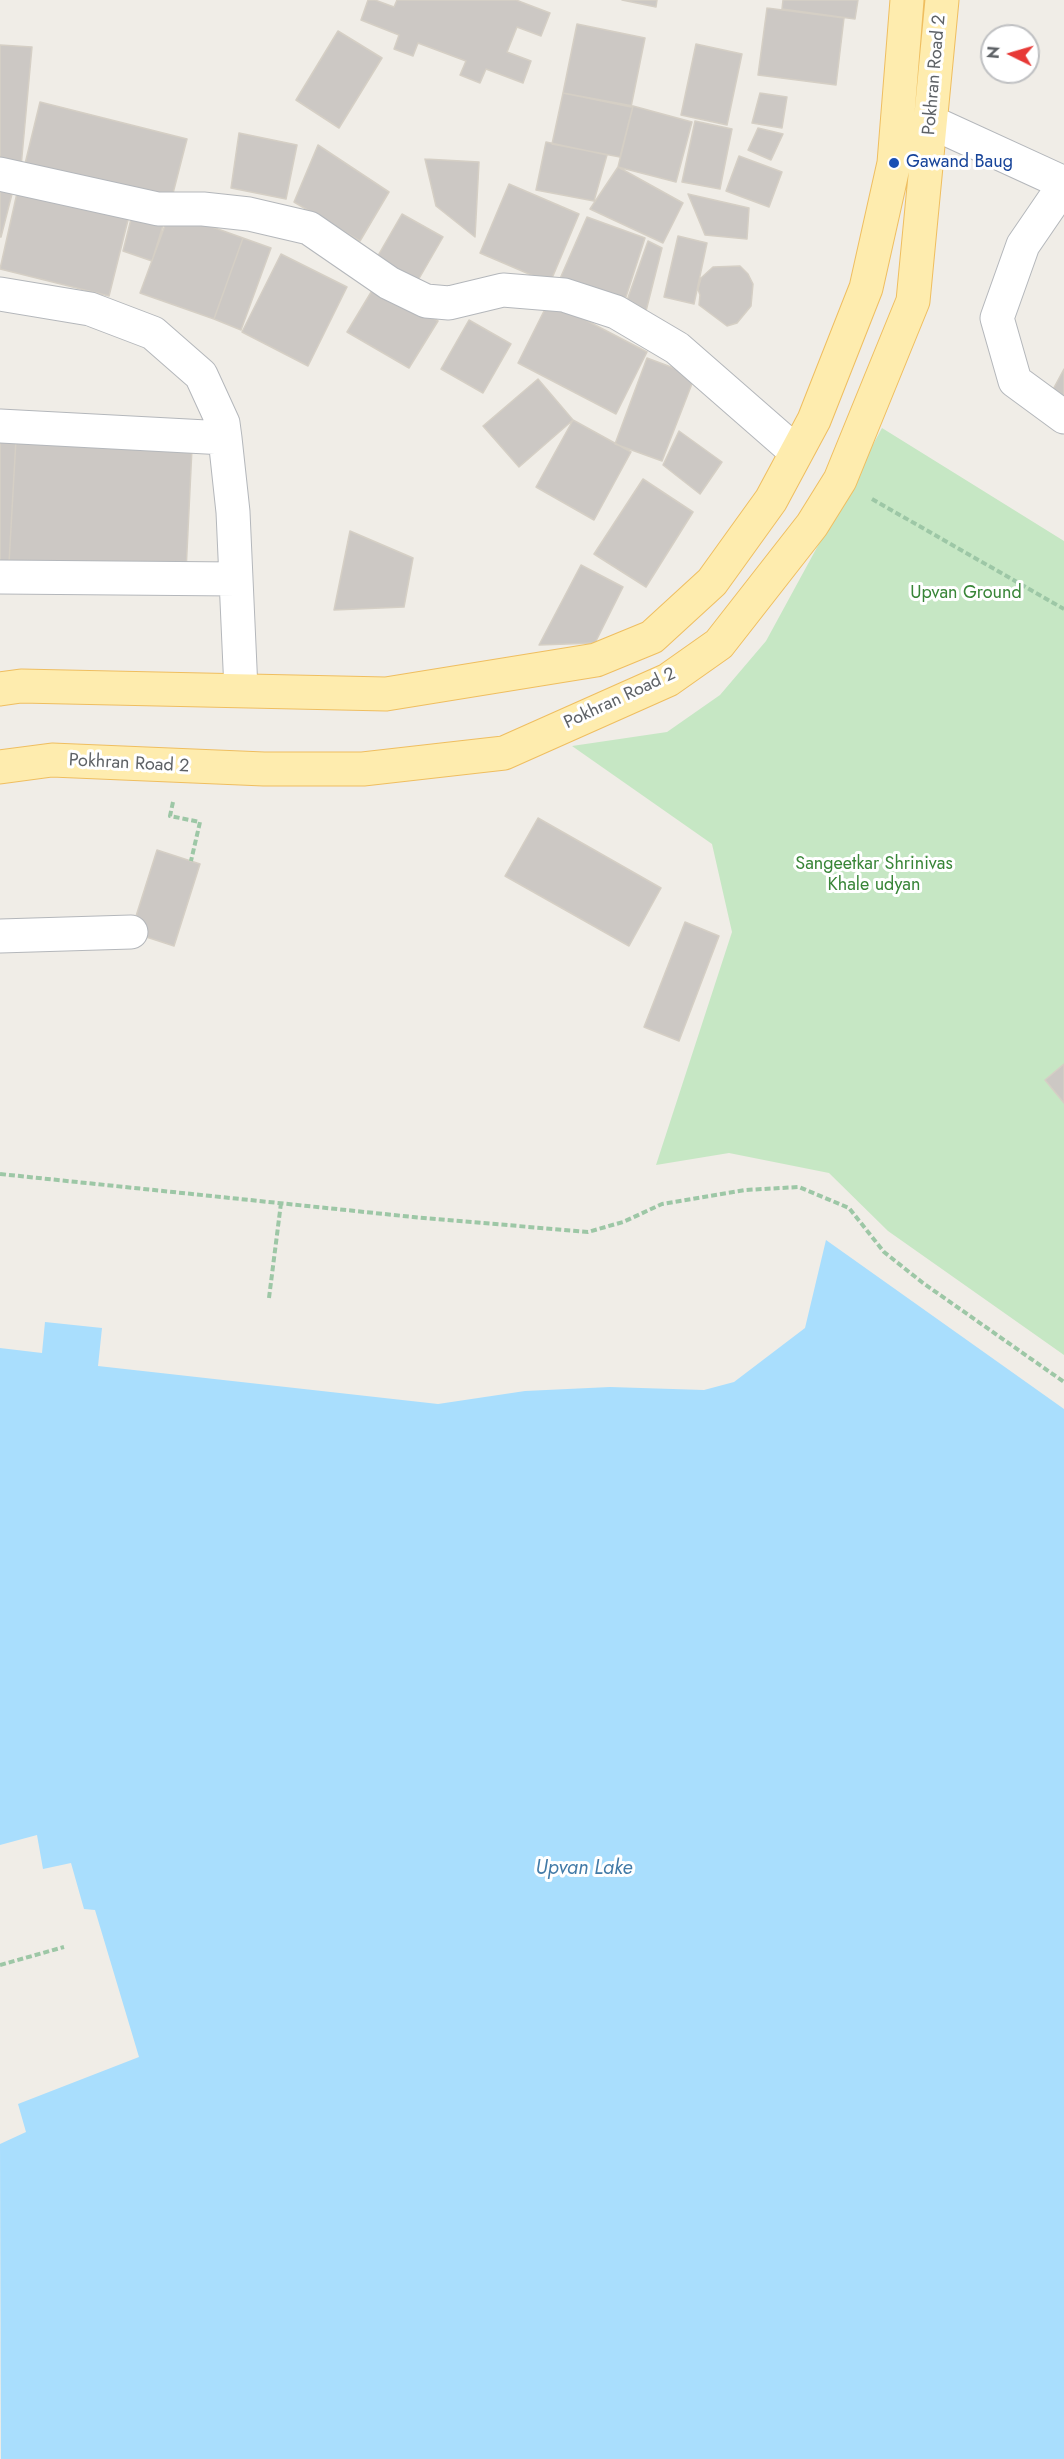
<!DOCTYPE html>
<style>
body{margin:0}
#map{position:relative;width:1064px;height:2459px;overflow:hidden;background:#f0ede7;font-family:Jost,sans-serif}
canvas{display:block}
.north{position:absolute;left:980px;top:24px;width:60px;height:60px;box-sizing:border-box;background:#fff;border:2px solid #bfc0c2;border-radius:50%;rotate:275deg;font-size:16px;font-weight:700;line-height:24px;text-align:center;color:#5e6266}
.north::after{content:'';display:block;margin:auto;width:21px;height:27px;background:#e73936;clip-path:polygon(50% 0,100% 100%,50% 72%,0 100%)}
</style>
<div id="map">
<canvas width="1064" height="2459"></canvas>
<div class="north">N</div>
</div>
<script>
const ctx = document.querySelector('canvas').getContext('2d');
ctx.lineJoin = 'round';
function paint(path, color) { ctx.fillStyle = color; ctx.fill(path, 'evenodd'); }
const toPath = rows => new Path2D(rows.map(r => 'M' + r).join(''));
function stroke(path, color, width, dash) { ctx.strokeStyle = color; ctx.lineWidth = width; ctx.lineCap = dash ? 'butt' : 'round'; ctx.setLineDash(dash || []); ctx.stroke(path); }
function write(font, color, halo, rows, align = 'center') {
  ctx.font = font + ' Jost,sans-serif'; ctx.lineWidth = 6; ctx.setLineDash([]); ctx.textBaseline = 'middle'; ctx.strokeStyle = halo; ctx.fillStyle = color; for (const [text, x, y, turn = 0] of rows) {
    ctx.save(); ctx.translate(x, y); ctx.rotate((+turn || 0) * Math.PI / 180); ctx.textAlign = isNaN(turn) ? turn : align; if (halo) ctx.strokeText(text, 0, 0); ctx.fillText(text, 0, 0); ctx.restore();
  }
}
paint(toPath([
 [882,428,1064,541,1064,1355,888,1231,829,1173,729,1153,656,1165,732,932,712,844,572,746,667,732,720,695,766,641]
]), '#c6e7c4');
paint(toPath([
 [826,1240,1064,1409,1064,2459,1,2459,0,2144,26,2132,18,2104,139,2057,95,1910,84,1909,71,1863,43,1869,37,1835,0,1845,0,1348,42,1353,45,1322,102,1328,98,1366,438,1404,525,1391,610,1387,704,1390,734,1382,805,1328]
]), '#a9defd');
const building = toPath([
 [368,0,375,0,394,7,397,0,516,0,550,13,541,36,517,27,507,52,531,61,523,83,486,69,480,83,460,75,466,61,418,43,413,56,394,49,399,35,361,20,368,0],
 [622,0,657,0,656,7,622,0],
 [783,0,858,0,855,19,782,9,783,0],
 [767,8,844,18,836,85,758,75,767,8],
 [577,24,645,38,631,107,563,93,577,24],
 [338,31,382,58,339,128,296,100,338,31],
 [696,44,742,54,727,125,681,115,696,44],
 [0,45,32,47,21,167,0,165,0,45],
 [563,93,633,106,620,157,552,144,563,93],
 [760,93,787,97,782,128,752,123,760,93],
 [40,102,187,139,170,205,24,168,40,102],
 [633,106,692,122,676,182,618,167,633,106],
 [695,121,732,129,720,189,682,182,695,121],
 [758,128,783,134,771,160,748,150,758,128],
 [239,133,297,145,286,199,231,188,239,133],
 [546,142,607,155,594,201,536,190,546,142],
 [318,145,389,192,360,241,294,202,318,145],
 [739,156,782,172,769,207,726,191,739,156],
 [425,159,479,162,475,237,436,206,425,159],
 [618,167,683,203,663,243,590,209,618,167],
 [19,184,130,212,109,296,0,269,19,184],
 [509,184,579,214,550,283,480,253,509,184],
 [0,188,13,190,1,237,0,237,0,188],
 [688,194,749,208,747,239,705,235,688,194],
 [133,211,165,219,152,261,123,251,133,211],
 [170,212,243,238,214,319,140,293,170,212],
 [402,214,443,237,413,289,372,266,402,214],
 [587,217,645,238,625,300,559,281,587,217],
 [678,236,707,243,694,304,664,297,678,236],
 [243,238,271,248,241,330,214,319,243,238],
 [648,241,662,248,645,315,624,309,648,241],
 [281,254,347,287,308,366,242,332,281,254],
 [740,266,748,274,753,284,751,306,737,323,727,326,699,305,700,295,698,289,701,278,713,267,740,266],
 [376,284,438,321,409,368,347,332,376,284],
 [549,301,647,352,616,414,518,363,549,301],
 [469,320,511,344,483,393,441,369,469,320],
 [647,358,695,376,662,461,615,444,647,358],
 [1064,369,1064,403,1050,395,1064,369],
 [538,379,573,420,519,467,483,426,538,379],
 [573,420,631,452,594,520,536,487,573,420],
 [679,431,722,462,700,494,663,465,679,431],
 [0,438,16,439,9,563,0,562,0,438],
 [16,439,192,448,186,572,9,563,16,439],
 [643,479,693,512,646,587,594,554,643,479],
 [350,531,413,558,404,607,334,610,350,531],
 [581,565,623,587,595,643,539,645,581,565],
 [538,818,661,888,629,946,505,876,538,818],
 [157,850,200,864,174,946,131,932,157,850],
 [685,922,719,936,679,1041,644,1027,685,922],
 [1064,1064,1064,1103,1045,1080,1064,1064]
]);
paint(building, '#ccc8c4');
stroke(building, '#d5cfc5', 1.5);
const minor = toPath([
 [931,122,1064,183],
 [0,174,158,209,203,209,249,214,309,228,389,283,426,301,449,303,503,290,564,295,616,312,677,348,796,452],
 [1064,185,1023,245,997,318,1015,381,1064,417],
 [0,294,90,309,153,333,201,375,223,423,225,438,233,512,241,690],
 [0,426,225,438],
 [0,577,236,579],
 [0,936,131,932]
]);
const major = toPath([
 [0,689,21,686,386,694,596,660,652,637,712,582,771,500,814,420,866,288,894,163,907,0],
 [0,767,52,760,264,769,363,769,504,753,668,680,719,644,812,525,840,480,913,301,942,0]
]);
stroke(minor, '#b4b7bb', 35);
stroke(major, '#efbe60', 35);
stroke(toPath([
 [872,499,1064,609],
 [173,802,170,816,200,822,191,861],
 [0,1174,413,1217,588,1232,623,1222,662,1204,745,1190,799,1187,849,1208,884,1252,923,1283,1064,1382],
 [269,1298,281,1203],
 [0,1965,64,1947]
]), '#9dc7a6', 4, [6, 3]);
stroke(minor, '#fff', 33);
stroke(major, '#feecae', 33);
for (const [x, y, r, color] of [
 [894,163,6,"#1a4fb4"]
]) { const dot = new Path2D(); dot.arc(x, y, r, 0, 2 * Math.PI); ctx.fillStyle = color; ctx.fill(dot); stroke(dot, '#fff', 2); }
write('18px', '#5e6266', '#fff', [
 ["Pokhran Road 2",935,75,-85],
 ["Pokhran Road 2",620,699,-25],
 ["Pokhran Road 2",129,764,3]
]);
write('18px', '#164399', '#fff', [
 ["Gawand Baug",906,163]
], 'left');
write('18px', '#388537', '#fff', [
 ["Upvan Ground",966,594],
 ["Sangeetkar Shrinivas",874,865],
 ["Khale udyan",874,886]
]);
write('italic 20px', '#417aa7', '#fff', [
 ["Upvan Lake",584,1869]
]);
</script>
